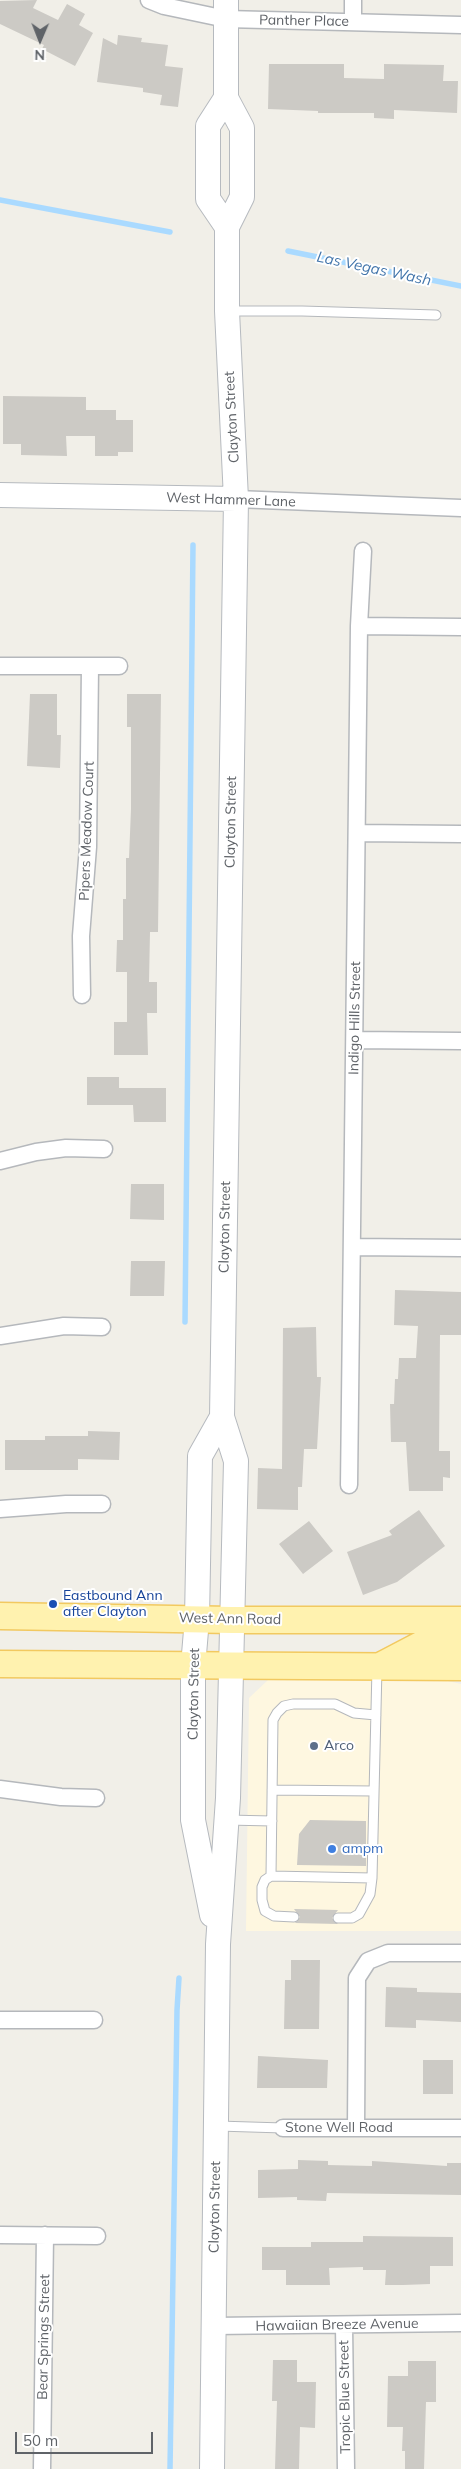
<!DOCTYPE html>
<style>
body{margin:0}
#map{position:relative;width:461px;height:2469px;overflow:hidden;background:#f1efe8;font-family:Mulish,sans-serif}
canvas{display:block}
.north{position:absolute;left:15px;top:15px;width:50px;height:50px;-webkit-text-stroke:4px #fff;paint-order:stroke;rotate:181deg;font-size:14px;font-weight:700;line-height:20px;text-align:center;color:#5f6368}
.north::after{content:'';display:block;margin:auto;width:18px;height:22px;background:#5f6368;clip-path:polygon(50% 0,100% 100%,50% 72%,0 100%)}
.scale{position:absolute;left:15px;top:2432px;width:138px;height:22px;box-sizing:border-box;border:2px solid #5f6368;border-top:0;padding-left:6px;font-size:15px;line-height:18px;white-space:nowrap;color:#5f6368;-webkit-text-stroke:4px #fff;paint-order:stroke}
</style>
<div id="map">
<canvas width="461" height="2469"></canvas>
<div class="north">N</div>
<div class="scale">50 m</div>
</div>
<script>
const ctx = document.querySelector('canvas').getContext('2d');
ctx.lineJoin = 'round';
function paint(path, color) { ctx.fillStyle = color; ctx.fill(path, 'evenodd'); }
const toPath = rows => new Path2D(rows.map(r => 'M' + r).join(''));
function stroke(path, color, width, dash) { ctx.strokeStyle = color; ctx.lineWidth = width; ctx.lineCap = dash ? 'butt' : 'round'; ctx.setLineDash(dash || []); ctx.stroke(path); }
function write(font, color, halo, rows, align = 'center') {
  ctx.font = font + ' Mulish,sans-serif'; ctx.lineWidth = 4; ctx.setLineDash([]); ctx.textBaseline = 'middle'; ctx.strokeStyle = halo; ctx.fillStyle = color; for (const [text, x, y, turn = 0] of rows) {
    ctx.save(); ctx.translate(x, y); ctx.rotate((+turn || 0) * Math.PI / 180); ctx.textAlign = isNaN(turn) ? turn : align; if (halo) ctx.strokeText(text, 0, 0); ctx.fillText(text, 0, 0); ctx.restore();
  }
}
paint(toPath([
 [439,1679,461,1684,461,1931,246,1931,249,1698,268,1680]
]), '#fef7e0');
stroke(toPath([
 [0,200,170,232],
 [288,251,461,286],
 [185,1322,193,545],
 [170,2469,177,2010,179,1978]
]), '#aadaff', 5.5);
paint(toPath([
 [37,0,33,8,58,20,67,4,85,14,79,25,93,33,75,66,42,49,44,45,0,24,0,1],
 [118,35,142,38,141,42,168,45,165,66,183,68,178,107,160,105,162,95,143,92,143,88,97,82,103,38,117,45],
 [269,64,344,64,344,78,384,79,384,64,444,65,443,81,458,81,457,113,394,110,394,119,374,118,374,113,318,113,318,111,268,109],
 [3,396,86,397,86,410,116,410,116,420,133,420,133,452,118,452,118,456,95,456,95,436,66,436,67,456,21,455,21,444,3,444],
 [30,694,57,694,57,735,61,735,60,768,27,766],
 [127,694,161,694,158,932,150,932,149,982,157,982,157,1013,147,1013,148,1055,114,1055,114,1022,127,1022,127,972,116,972,117,940,123,940,123,899,126,899,126,858,129,858,131,809,131,727,127,727],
 [87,1077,119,1077,119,1088,166,1088,166,1122,134,1122,133,1105,87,1105],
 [131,1184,164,1184,164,1220,130,1219],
 [131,1261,165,1261,164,1296,130,1296],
 [395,1290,461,1292,461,1335,440,1335,439,1451,450,1451,450,1478,443,1477,443,1491,409,1491,406,1442,391,1442,390,1404,394,1404,395,1379,398,1379,399,1358,416,1358,418,1326,394,1325],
 [316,1327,317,1377,321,1377,317,1449,304,1449,302,1487,298,1487,298,1510,257,1509,258,1468,282,1469,283,1328],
 [88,1431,120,1432,119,1460,78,1459,78,1470,5,1470,5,1440,45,1440,45,1436,88,1436],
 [419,1510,445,1546,397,1582,363,1595,347,1552,392,1535,389,1531],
 [309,1521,333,1551,303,1574,279,1544],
 [310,1820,366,1821,366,1866,297,1865,299,1834],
 [294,1909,338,1910,332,1918,338,1924,295,1923,300,1917],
 [291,1960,320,1960,319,2029,284,2029,285,1980,291,1980],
 [386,1987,417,1988,417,1992,461,1993,461,2022,416,2020,416,2028,385,2027],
 [258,2056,328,2060,327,2088,257,2088],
 [423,2060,453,2060,453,2094,423,2094],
 [298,2160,328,2161,328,2165,372,2166,372,2161,447,2166,447,2163,461,2163,461,2195,327,2193,326,2201,297,2200,297,2197,258,2198,258,2170,298,2169],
 [363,2236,453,2237,453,2266,430,2266,430,2284,403,2285,385,2285,386,2270,363,2270,363,2267,329,2268,330,2285,286,2285,286,2270,262,2270,262,2247,311,2247,311,2242,363,2242],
 [273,2360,297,2360,297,2382,316,2382,315,2428,300,2427,299,2469,275,2469,277,2401,272,2401],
 [408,2361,436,2361,436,2402,426,2402,424,2469,405,2469,405,2451,402,2451,403,2427,387,2427,388,2376,408,2376]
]), '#cccac5');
const lane = toPath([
 [227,311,302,311,436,315],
 [272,1790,374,1791],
 [227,1820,272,1821],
 [271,1876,273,1720,277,1713,284,1706,293,1704,335,1704,354,1713,376,1715],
 [294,1917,274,1916,265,1911,262,1900,262,1887,265,1880,271,1876,372,1878],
 [338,1918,352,1918,359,1914,370,1894,372,1878,377,1668],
 [218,2126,283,2128]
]);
const street = toPath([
 [149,0,164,6,226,19,461,25],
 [353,21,353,0],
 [236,499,461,508],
 [359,626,461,627],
 [0,666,119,666],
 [357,833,461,834],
 [82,995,81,936,88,847,90,666],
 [355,1040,461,1041],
 [0,1161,36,1152,66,1148,104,1149],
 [352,1247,461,1248],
 [0,1336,64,1326,102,1327],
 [349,1485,359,626,363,551],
 [0,1509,66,1504,102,1504],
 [0,1789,61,1797,96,1798],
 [0,2020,94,2020],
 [283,2128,461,2128],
 [356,2128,357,1978,368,1961,388,1953,461,1953],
 [0,2235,97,2236],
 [213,2326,461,2323],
 [344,2326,346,2469],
 [42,2469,45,2235]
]);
const secondary = toPath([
 [226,98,208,126,208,199,227,227],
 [0,495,236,499],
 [212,1915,193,1820,193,1666,197,1619,200,1456,222,1417],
 [212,2469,218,1944,228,1798,236,1461,222,1417,236,499,227,311,227,227,242,197,242,128,226,98,226,0]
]);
const primary = toPath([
 [0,1616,232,1620,461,1620],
 [0,1664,461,1667],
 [382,1665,424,1643,461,1641]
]);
stroke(lane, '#b5b8bc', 11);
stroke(street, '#b5b8bc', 19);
stroke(secondary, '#b6babf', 26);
stroke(primary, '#f2c960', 29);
stroke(lane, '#fff', 9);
stroke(street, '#fff', 16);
stroke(secondary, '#fff', 24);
stroke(primary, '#fff2af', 26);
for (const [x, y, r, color] of [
 [53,1604,5,"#1a4fb4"],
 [314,1746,5,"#5c6f8a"],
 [332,1849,5,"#3f7fe0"]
]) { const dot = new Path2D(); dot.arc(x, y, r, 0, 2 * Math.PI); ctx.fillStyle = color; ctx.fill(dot); stroke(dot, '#fff', 2); }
write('14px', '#5f6368', '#fff', [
 ["Panther Place",304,21,1],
 ["Clayton Street",232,417,-93],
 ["West Hammer Lane",231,500,2],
 ["Clayton Street",231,822,-89],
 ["Pipers Meadow Court",87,831,-88],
 ["Indigo Hills Street",355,1018,-89],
 ["Clayton Street",225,1227,-89],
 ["West Ann Road",230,1619,1],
 ["Clayton Street",194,1694,-89],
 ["Stone Well Road",339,2128],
 ["Clayton Street",215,2207,-89],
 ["Hawaiian Breeze Avenue",337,2325,-1],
 ["Bear Springs Street",44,2337,-89],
 ["Tropic Blue Street",345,2397,-91]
]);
write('14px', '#164399', '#fff', [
 ["Eastbound Ann",63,1596],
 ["after Clayton",63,1612]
], 'left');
write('14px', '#4e5e75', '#fff', [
 ["Arco",324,1746]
], 'left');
write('14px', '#366cbe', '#fff', [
 ["ampm",342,1849]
], 'left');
write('italic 15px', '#4174aa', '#fff', [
 ["Las Vegas Wash",374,269,12]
]);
</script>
